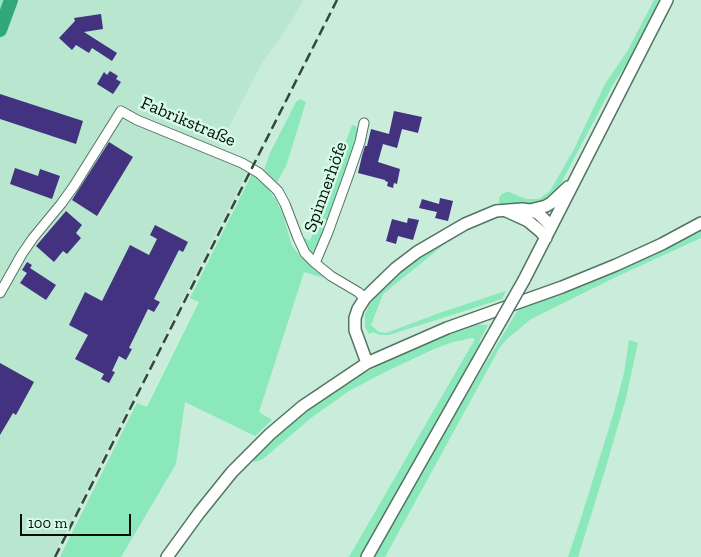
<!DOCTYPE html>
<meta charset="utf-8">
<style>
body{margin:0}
#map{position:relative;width:701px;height:557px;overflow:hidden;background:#c9edda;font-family:"Zilla Slab",serif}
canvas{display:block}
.scale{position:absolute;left:20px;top:514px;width:111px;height:22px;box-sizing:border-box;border:2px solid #030e08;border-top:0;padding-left:6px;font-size:15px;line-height:18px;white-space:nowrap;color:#030e08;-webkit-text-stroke:4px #d6fbe7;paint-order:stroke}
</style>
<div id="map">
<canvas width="701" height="557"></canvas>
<div class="scale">100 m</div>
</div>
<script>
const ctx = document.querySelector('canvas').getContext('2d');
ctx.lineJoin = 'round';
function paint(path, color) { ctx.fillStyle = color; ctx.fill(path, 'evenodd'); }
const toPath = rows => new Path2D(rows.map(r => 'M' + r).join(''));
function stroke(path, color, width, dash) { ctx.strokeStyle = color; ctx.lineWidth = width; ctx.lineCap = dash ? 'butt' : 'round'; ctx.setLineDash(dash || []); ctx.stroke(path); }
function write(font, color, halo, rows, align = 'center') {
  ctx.font = font + ' "Zilla Slab",serif'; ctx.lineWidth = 5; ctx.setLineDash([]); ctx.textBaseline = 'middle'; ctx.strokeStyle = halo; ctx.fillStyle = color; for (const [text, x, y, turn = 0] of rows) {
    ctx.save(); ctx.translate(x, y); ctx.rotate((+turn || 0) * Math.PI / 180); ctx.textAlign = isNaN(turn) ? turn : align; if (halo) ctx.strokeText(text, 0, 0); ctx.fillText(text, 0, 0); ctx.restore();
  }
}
paint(toPath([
 [17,0,303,0,292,20,261,65,219,147,251,164,53,557,0,557,0,40]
]), '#b9e6ce');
paint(toPath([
 [0,0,17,0,0,40],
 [654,0,661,0,633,55,614,83,559,187,548,201,535,205,502,205,499,203,499,197,502,194,506,192,509,192,526,199,539,199,550,191,573,151,605,84,628,50],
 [300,99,306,102,286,166,277,182,264,170,270,153,296,102],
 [352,125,356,126,360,136,317,248,314,252,312,252,308,251,301,236,310,241],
 [252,174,267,188,276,199,283,215,292,246,301,257,324,278,304,272,259,412,272,420,255,436,185,402,176,464,121,557,60,557,137,403,147,407,199,302,190,298],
 [701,227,701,238,618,276,531,319,507,339,500,347,385,557,372,557,420,473,519,308,523,305],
 [461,231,383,294,371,325,379,332,386,333,442,312,506,291,502,299,389,335,380,335,373,332,369,334,365,327,365,314,369,305,377,294,412,260],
 [474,324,488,325,479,342,480,343,414,463,361,557,349,557,475,339,472,338,453,342,434,349,385,372,349,391,311,418,263,459,255,462,251,458,312,405,348,382,393,358,444,334],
 [629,340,638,343,626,398,606,467,578,557,568,557,582,515,613,415,624,373]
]), '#8ae8bb');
stroke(toPath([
 [0,30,11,0]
]), '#32a878', 14);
paint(toPath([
 [101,14,103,29,84,32,117,53,112,61,92,48,89,53,76,45,72,50,59,38,75,21,74,18],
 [110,71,118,76,116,79,121,82,113,94,97,84,104,72,107,75],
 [0,94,83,121,76,144,0,119],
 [394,111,422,117,418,133,402,129,397,148,383,144,378,162,400,169,397,184,394,183,393,188,387,186,388,182,385,181,385,180,358,173,362,156,365,146,367,146,371,129,389,134],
 [109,142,133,157,97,216,72,200],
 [15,168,38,176,40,169,60,176,52,199,10,184],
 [440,198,453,201,448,221,435,218,437,212,419,208,422,199,439,204],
 [66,211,82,225,76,233,81,238,67,254,63,251,54,262,36,246],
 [408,218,419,220,413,240,398,236,396,244,386,241,392,219,407,223],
 [155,225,188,242,183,252,179,250,154,299,160,302,154,312,148,309,129,348,132,349,126,360,119,356,112,371,115,372,109,383,101,379,104,374,75,359,88,335,69,325,85,292,102,301,130,245,149,255,157,239,150,235],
 [27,262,32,265,30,268,56,285,46,300,20,283,27,273,22,270],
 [0,363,34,382,16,415,13,413,0,435]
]), '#423280');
const street = toPath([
 [315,263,328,232,349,174,360,142,364,123],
 [0,293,22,254,33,238,61,204,74,186,121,111,137,120,242,163,259,173,278,191,285,204,298,238,305,253,315,263,331,276,358,292,365,298]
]);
const secondary = toPath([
 [530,210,546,206,551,203,568,187],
 [506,211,528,221,540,231,546,238],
 [524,280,667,0],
 [367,363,355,330,355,318,358,309,365,298,396,268,417,252,465,224,496,211,522,209,530,210,539,214,551,226],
 [167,557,199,513,232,472,270,434,303,406,367,363,447,328,562,287,616,265,662,244,701,223],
 [367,557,495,331]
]);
stroke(street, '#537463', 11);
stroke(secondary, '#537463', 14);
stroke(street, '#fff', 9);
stroke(secondary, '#fff', 11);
stroke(toPath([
 [55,557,337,0]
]), '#35463d', 2.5, [10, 5]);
const secondaryBridge = toPath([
 [495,331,524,280]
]);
stroke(secondaryBridge, '#537463', 14, []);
stroke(secondaryBridge, '#fff', 11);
write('18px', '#030e08', '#d6fbe7', [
 ["Fabrikstraße",188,122,23],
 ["Spinnerhöfe",326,187,-70]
]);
</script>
